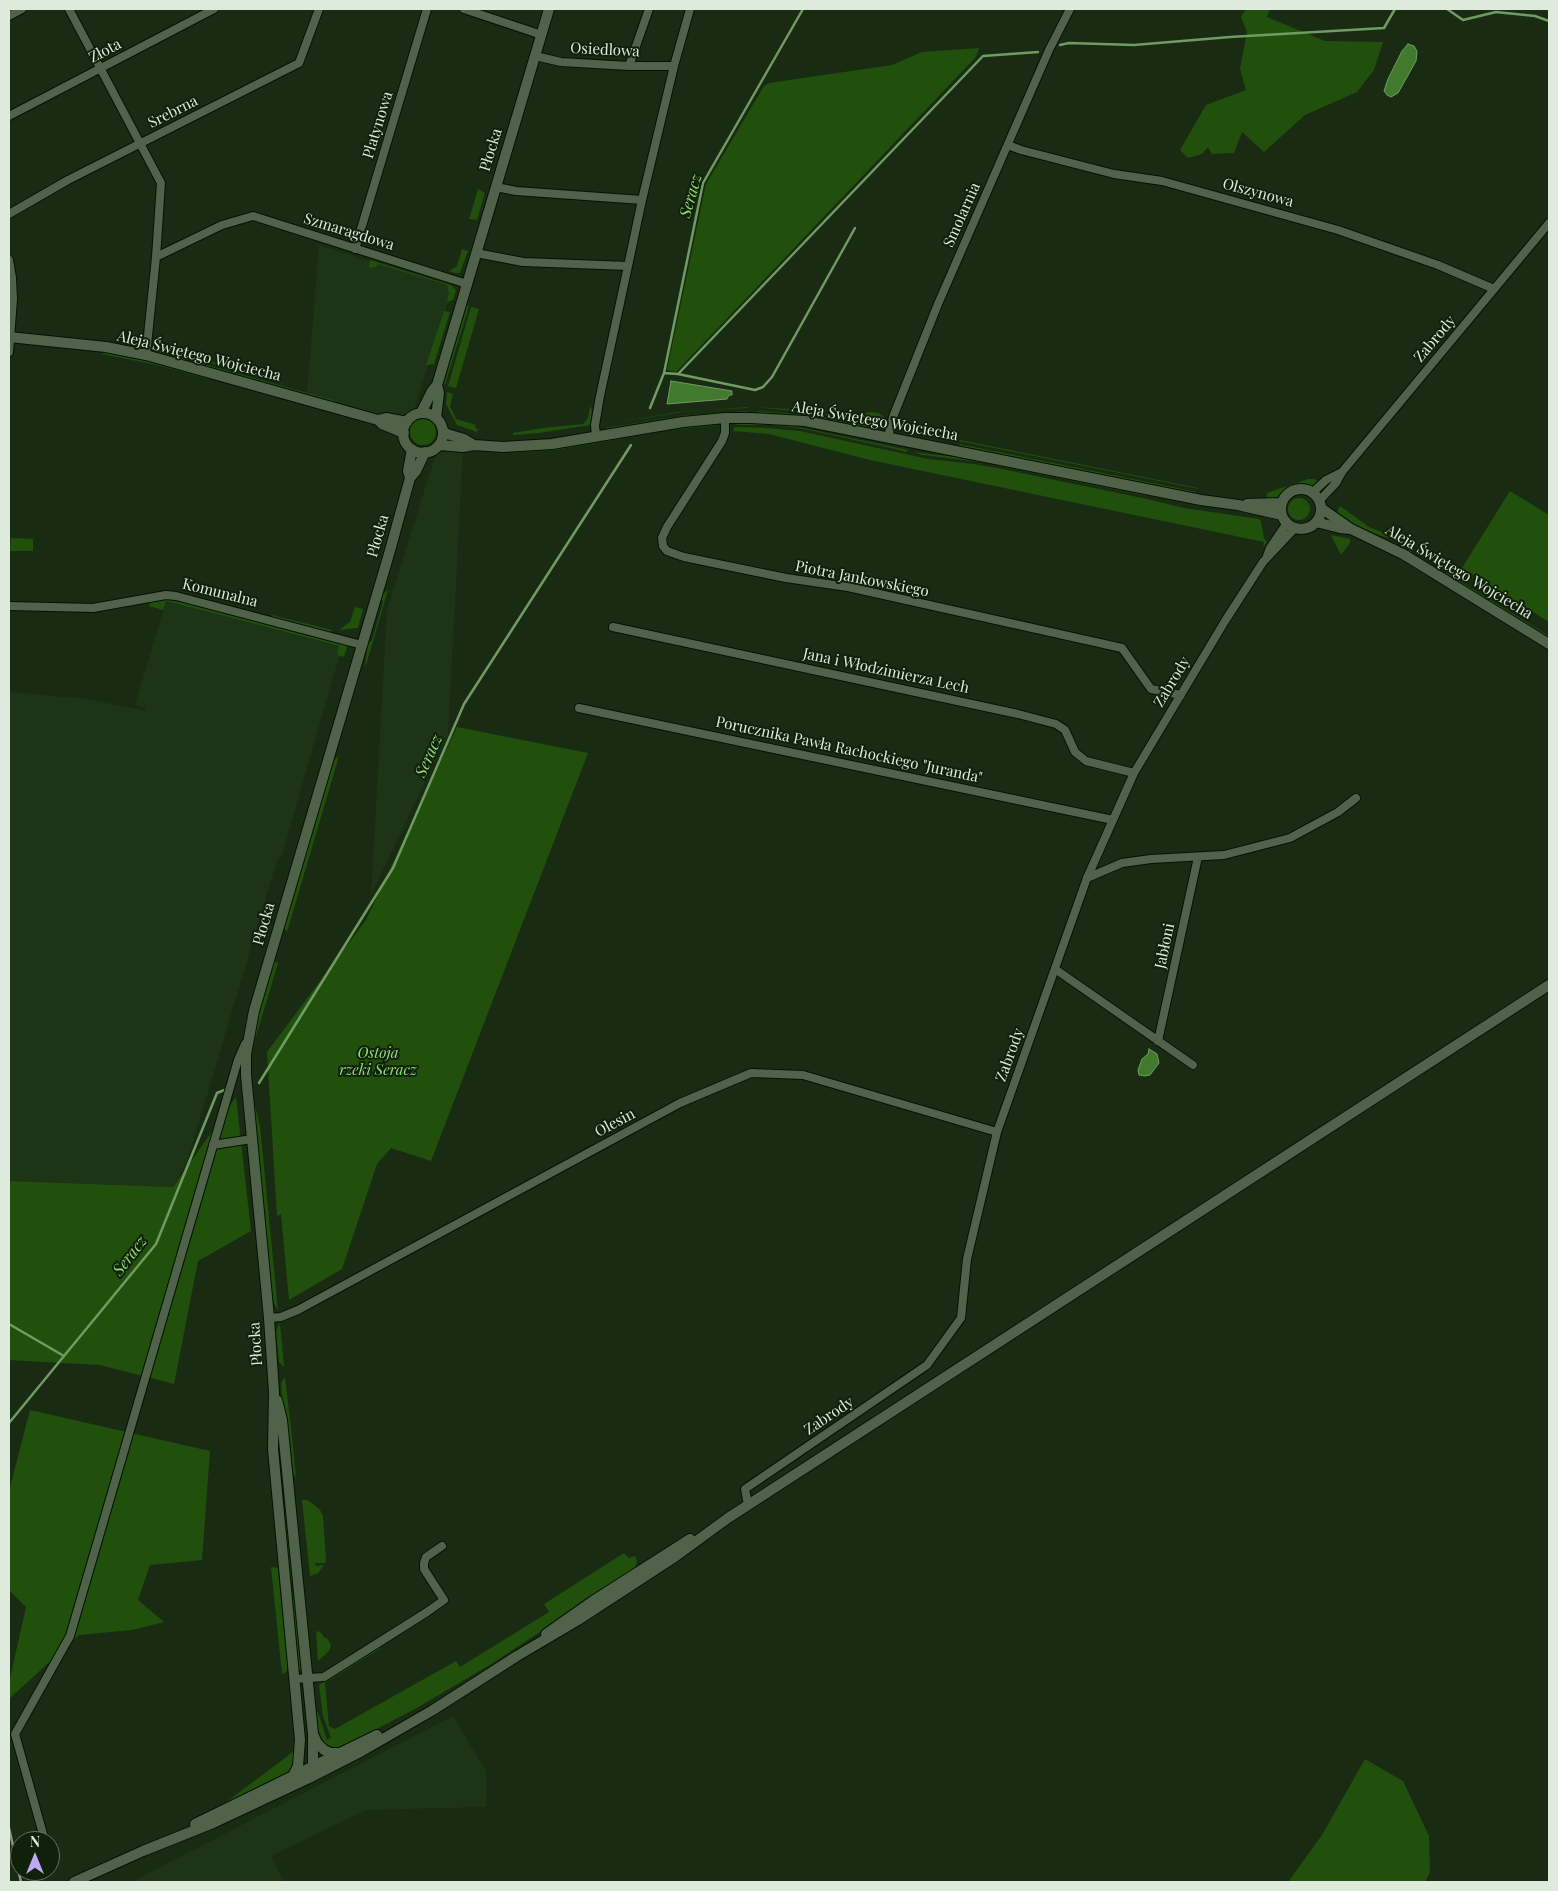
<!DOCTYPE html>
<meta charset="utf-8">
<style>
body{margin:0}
#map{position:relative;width:1558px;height:1891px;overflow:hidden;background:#1a2b14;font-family:"Playfair Display",serif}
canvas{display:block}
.frame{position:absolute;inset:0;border:10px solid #deeadb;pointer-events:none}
.north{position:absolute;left:10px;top:1831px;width:50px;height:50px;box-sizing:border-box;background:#10210b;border:1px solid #62715e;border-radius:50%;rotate:0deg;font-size:14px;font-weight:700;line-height:20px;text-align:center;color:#deeadb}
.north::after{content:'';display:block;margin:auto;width:18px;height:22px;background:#c1a8f3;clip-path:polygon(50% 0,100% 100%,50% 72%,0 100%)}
</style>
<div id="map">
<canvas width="1558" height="1891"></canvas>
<div class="frame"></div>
<div class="north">N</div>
</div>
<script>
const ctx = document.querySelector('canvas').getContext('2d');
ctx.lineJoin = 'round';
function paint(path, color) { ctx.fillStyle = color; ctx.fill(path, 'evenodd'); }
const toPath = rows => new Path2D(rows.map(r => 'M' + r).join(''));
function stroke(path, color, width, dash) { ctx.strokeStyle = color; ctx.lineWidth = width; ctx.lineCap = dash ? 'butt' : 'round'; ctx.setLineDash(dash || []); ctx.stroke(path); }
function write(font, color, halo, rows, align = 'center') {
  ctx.font = font + ' "Playfair Display",serif'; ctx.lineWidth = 4; ctx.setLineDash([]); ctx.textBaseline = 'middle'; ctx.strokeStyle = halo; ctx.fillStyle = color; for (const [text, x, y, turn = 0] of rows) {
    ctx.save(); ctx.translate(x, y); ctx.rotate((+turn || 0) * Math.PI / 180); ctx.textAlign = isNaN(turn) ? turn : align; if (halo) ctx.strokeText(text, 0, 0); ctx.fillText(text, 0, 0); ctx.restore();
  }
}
paint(toPath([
 [319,245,447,285,451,292,410,423,307,394],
 [450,449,463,450,448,734,371,895,387,610,437,450],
 [166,601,342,647,281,858,278,857,188,1159,173,1187,9,1181,9,692,87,699,145,711,145,708,135,705],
 [453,1716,486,1771,486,1807,366,1810,271,1856,284,1882,131,1882]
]), '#1e3417');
paint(toPath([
 [1246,9,1270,9,1267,17,1325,41,1383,42,1374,70,1357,92,1305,115,1264,152,1242,132,1234,153,1212,154,1208,147,1202,154,1188,158,1180,150,1206,105,1246,90,1240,69,1247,32,1241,17],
 [979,48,976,57,676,372,667,370,706,184,764,86,769,83,892,65,922,52],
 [478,189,485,193,477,220,469,219],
 [462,249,468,251,460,273,455,273,446,270,449,271,457,266],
 [370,260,451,285,456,290,453,300,447,302,449,293,447,285,378,264,376,267,369,268],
 [467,305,469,306,445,385,444,383],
 [471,307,479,309,456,388,448,386],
 [444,311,450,312,434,364,426,365],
 [152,341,179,353,276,380,284,384,179,354],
 [152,346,179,357,336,401,333,402,158,353],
 [105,352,156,362,209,377,212,380,157,365,102,354],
 [447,392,453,394,450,406,456,419,476,425,475,428,478,429,477,432,457,425,446,404],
 [590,406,592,410,590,425,539,433,513,435,513,433,543,428,583,424,588,418],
 [748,407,748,408,689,411,601,425,678,412],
 [756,407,803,410,845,417,872,412,878,413,884,417,882,420,865,422,813,413],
 [748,411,744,413,684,417,610,429,605,428,687,415],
 [756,411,810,415,865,425,887,423,884,426,877,429,810,417,759,413],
 '410 432a13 13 0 1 1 26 0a13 13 0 1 1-26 0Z',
 [742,423,789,425,908,450,906,452,895,449,799,428,771,425,734,425],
 [714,424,719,425,670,430,556,450,507,453,545,449,685,426],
 [735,427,766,428,800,431,928,459,973,464,997,468,1147,499,1184,508,1259,519,1261,521,1264,538,1267,542,1263,548,1264,542,870,460,769,434,733,431],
 [960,440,1198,488,1199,489,959,441],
 [959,444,1103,473,1197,492,1195,493,1165,488,961,446],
 [913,452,966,458,1131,490,1147,496,980,462,923,455],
 [1308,479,1314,479,1319,482,1310,487,1292,487,1277,497,1267,499,1267,493],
 [1510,491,1549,515,1549,622,1462,568],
 '1288 509a11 11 0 1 1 22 0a11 11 0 1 1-22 0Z',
 [1340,506,1369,527,1387,534,1389,538,1372,533,1336,515],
 [1331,535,1350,539,1350,543,1341,555],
 [11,538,33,539,33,551,10,551],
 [1447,573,1549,636,1549,638,1447,575],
 [388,590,366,665,365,665,368,643,372,640,383,602,381,596],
 [173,599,348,644,344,657,337,655,339,646,232,618,166,601,163,610,149,606,151,602,157,600],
 [355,607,363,609,358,628,339,630,350,622],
 [272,615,332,630,330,633,271,617],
 [457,727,588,753,431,1161,391,1148,377,1164,342,1269,289,1300,281,1214,277,1216,267,1052,366,920],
 [339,756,287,932,284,927,333,761],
 [274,961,278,963,253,1046,251,1067,254,1102,260,1126,278,1310,273,1302,253,1098,251,1060,255,1026],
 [236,1097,251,1231,198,1261,174,1384,100,1365,9,1360,9,1181,173,1187],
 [279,1323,281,1332,284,1367,279,1362,276,1332],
 [285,1377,291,1428,296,1478,293,1472,290,1439,284,1420,281,1383],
 [30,1410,210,1451,202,1560,150,1565,138,1600,164,1622,132,1630,79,1635,9,1699,9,1683,26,1607,9,1590,9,1491],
 [302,1500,307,1500,312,1503,320,1510,323,1516,326,1560,325,1563,315,1563,316,1566,324,1565,318,1573,310,1576],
 [284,1505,286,1506,292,1582,290,1581],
 [624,1553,629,1558,635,1556,636,1558,637,1562,635,1569,493,1663,415,1709,346,1745,336,1749,324,1743,316,1726,313,1711,318,1712,327,1740,331,1738,323,1716,319,1685,380,1647,381,1648,325,1683,329,1726,335,1729,456,1661,460,1667,549,1612,544,1604],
 [271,1567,278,1568,278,1571,288,1666,286,1672,282,1674],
 [293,1592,302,1668,300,1670,298,1669,291,1593],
 [316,1631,320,1632,325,1638,327,1638,331,1645,329,1651,318,1661],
 [296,1749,295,1763,287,1773,221,1806,285,1758],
 [1365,1759,1403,1781,1429,1836,1430,1872,1425,1882,1288,1882,1322,1835]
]), '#20500c');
const water = toPath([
 [1408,44,1414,46,1417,51,1416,61,1398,93,1391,97,1387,95,1384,91,1388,79,1402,51,1408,44],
 [671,381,732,391,732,395,729,395,727,399,667,404,671,381],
 [1149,1049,1157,1054,1159,1063,1150,1075,1145,1076,1139,1075,1138,1070,1142,1059,1148,1054,1149,1049]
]);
paint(water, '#41792e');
stroke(water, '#709b62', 1);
stroke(toPath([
 [1447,9,1463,20,1496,12,1535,16,1549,21],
 [1060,45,1069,43,1134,45,1230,37,1384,28,1395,9],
 [664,373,678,374,983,56,1038,52],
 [678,374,755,390,763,387,772,377,855,228],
 [650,408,664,373,703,183,803,9],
 [259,1083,393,868,464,704,631,445],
 [9,1324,64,1356],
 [9,1423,156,1244,217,1093,227,1089]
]), '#709b62', 2.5);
const street = toPath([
 [69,9,161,183,156,257,146,355],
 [464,9,542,35],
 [9,16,22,9],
 [535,56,561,62,629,66,674,66],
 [629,66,649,9],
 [9,116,214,9],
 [1008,145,1021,150,1114,174,1162,181,1338,230,1438,265,1494,289],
 [496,187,516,191,642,200],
 [9,214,68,180,299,63,319,9],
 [355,249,427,9],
 [476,253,523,262,628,266,600,396,595,425,596,436],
 [156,257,222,225,253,216,467,284],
 [9,260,12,278,13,299,9,352],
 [628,266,642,200,674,66,690,9],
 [725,418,725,433,722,441,667,527,662,538,663,546,667,551,684,557,786,578,848,587,1122,648,1151,689,1181,695],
 [888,437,893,417,938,304,1049,50,1070,9],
 [1312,493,1326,480,1342,472],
 [1319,501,1336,483,1342,472,1549,223],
 [1267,556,1270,548,1287,523],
 [9,606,93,608,166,595,176,596,362,645],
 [613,627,1018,714,1056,724,1065,730,1075,752,1086,761,1134,773],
 [579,708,1113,820],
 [1087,878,1122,863,1151,859,1224,855,1290,838,1338,812,1356,798],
 [1055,969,1193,1065],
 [1158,1041,1198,857],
 [213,1145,252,1139],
 [269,1318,281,1317,298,1310,680,1103,751,1073,803,1075,997,1132],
 [748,1505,745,1489,927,1365,961,1318,967,1259,997,1132,1087,878,1134,773,1225,621,1263,562,1295,528],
 [295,1679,324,1677,427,1612,444,1600,424,1569,424,1563,426,1557,442,1546],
 [43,1834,15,1734,70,1636,238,1060,245,1044]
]);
const secondary = toPath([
 [9,337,106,347,146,355,378,420,386,418,407,422],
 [421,413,432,391,437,385],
 '403 433a20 20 0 1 1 40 0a20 20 0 1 1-40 0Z',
 [436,418,439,393,437,385,549,9],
 [378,420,382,424,404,433],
 [443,431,447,434,464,439,474,445],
 [439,445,463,447,474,445,503,447,552,444,683,422,725,418,751,418,805,421,1201,500,1238,505,1282,515],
 [410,478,408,471,412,449],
 '1281 509a20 20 0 1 1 40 0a20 20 0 1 1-40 0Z',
 [1247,504,1282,503],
 [1321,508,1351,529,1403,554,1549,644],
 [1316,522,1340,528,1351,529],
 [277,1400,282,1420,313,1734,313,1767,309,1778],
 [546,1634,593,1601,690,1539],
 [313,1734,317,1743,324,1750,331,1753,340,1753],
 [293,1776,298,1766,300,1740,273,1449,274,1392,269,1318,246,1075,246,1054,254,1011,389,554,410,478,416,471,425,452],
 [195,1824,377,1735],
 [74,1882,143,1851,213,1823,309,1778,362,1751,433,1710,517,1656,578,1620,676,1556,728,1518,1549,985]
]);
stroke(street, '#041301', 10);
stroke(secondary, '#041301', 12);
stroke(street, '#50634a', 8);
stroke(secondary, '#50634a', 10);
stroke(toPath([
 [9,1828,21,1882]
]), '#899785', 2.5);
write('15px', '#deeadb', '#10210b', [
 ["Osiedlowa",605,50,3],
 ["Złota",105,51,-28],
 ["Srebrna",173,112,-27],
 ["Platynowa",378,125,-73],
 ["Płocka",491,150,-73],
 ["Olszynowa",1258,193,15],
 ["Smolarnia",962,215,-66],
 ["Szmaragdowa",349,232,17],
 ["Zabrody",1435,339,-50],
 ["Aleja Świętego Wojciecha",199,356,14],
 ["Aleja Świętego Wojciecha",875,421,10],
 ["Płocka",378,536,-74],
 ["Aleja Świętego Wojciecha",1459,572,31],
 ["Piotra Jankowskiego",862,579,11],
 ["Komunalna",220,593,14],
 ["Jana i Włodzimierza Lech",886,671,12],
 ["Zabrody",1172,682,-59],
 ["Porucznika Pawła Rachockiego \"Juranda\"",849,750,12],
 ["Płocka",264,924,-74],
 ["Jabłoni",1165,946,-78],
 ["Zabrody",1010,1055,-70],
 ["Olesin",615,1123,-28],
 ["Płocka",256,1344,-94],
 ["Zabrody",829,1416,-34]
]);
write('italic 15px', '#92df7a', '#10210b', [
 ["Ostoja",378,1053],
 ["rzeki Seracz",378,1070]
]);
write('italic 16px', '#8fdb77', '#10210b', [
 ["Seracz",691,196,-74],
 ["Seracz",429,756,-66],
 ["Seracz",130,1256,-52]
]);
</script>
